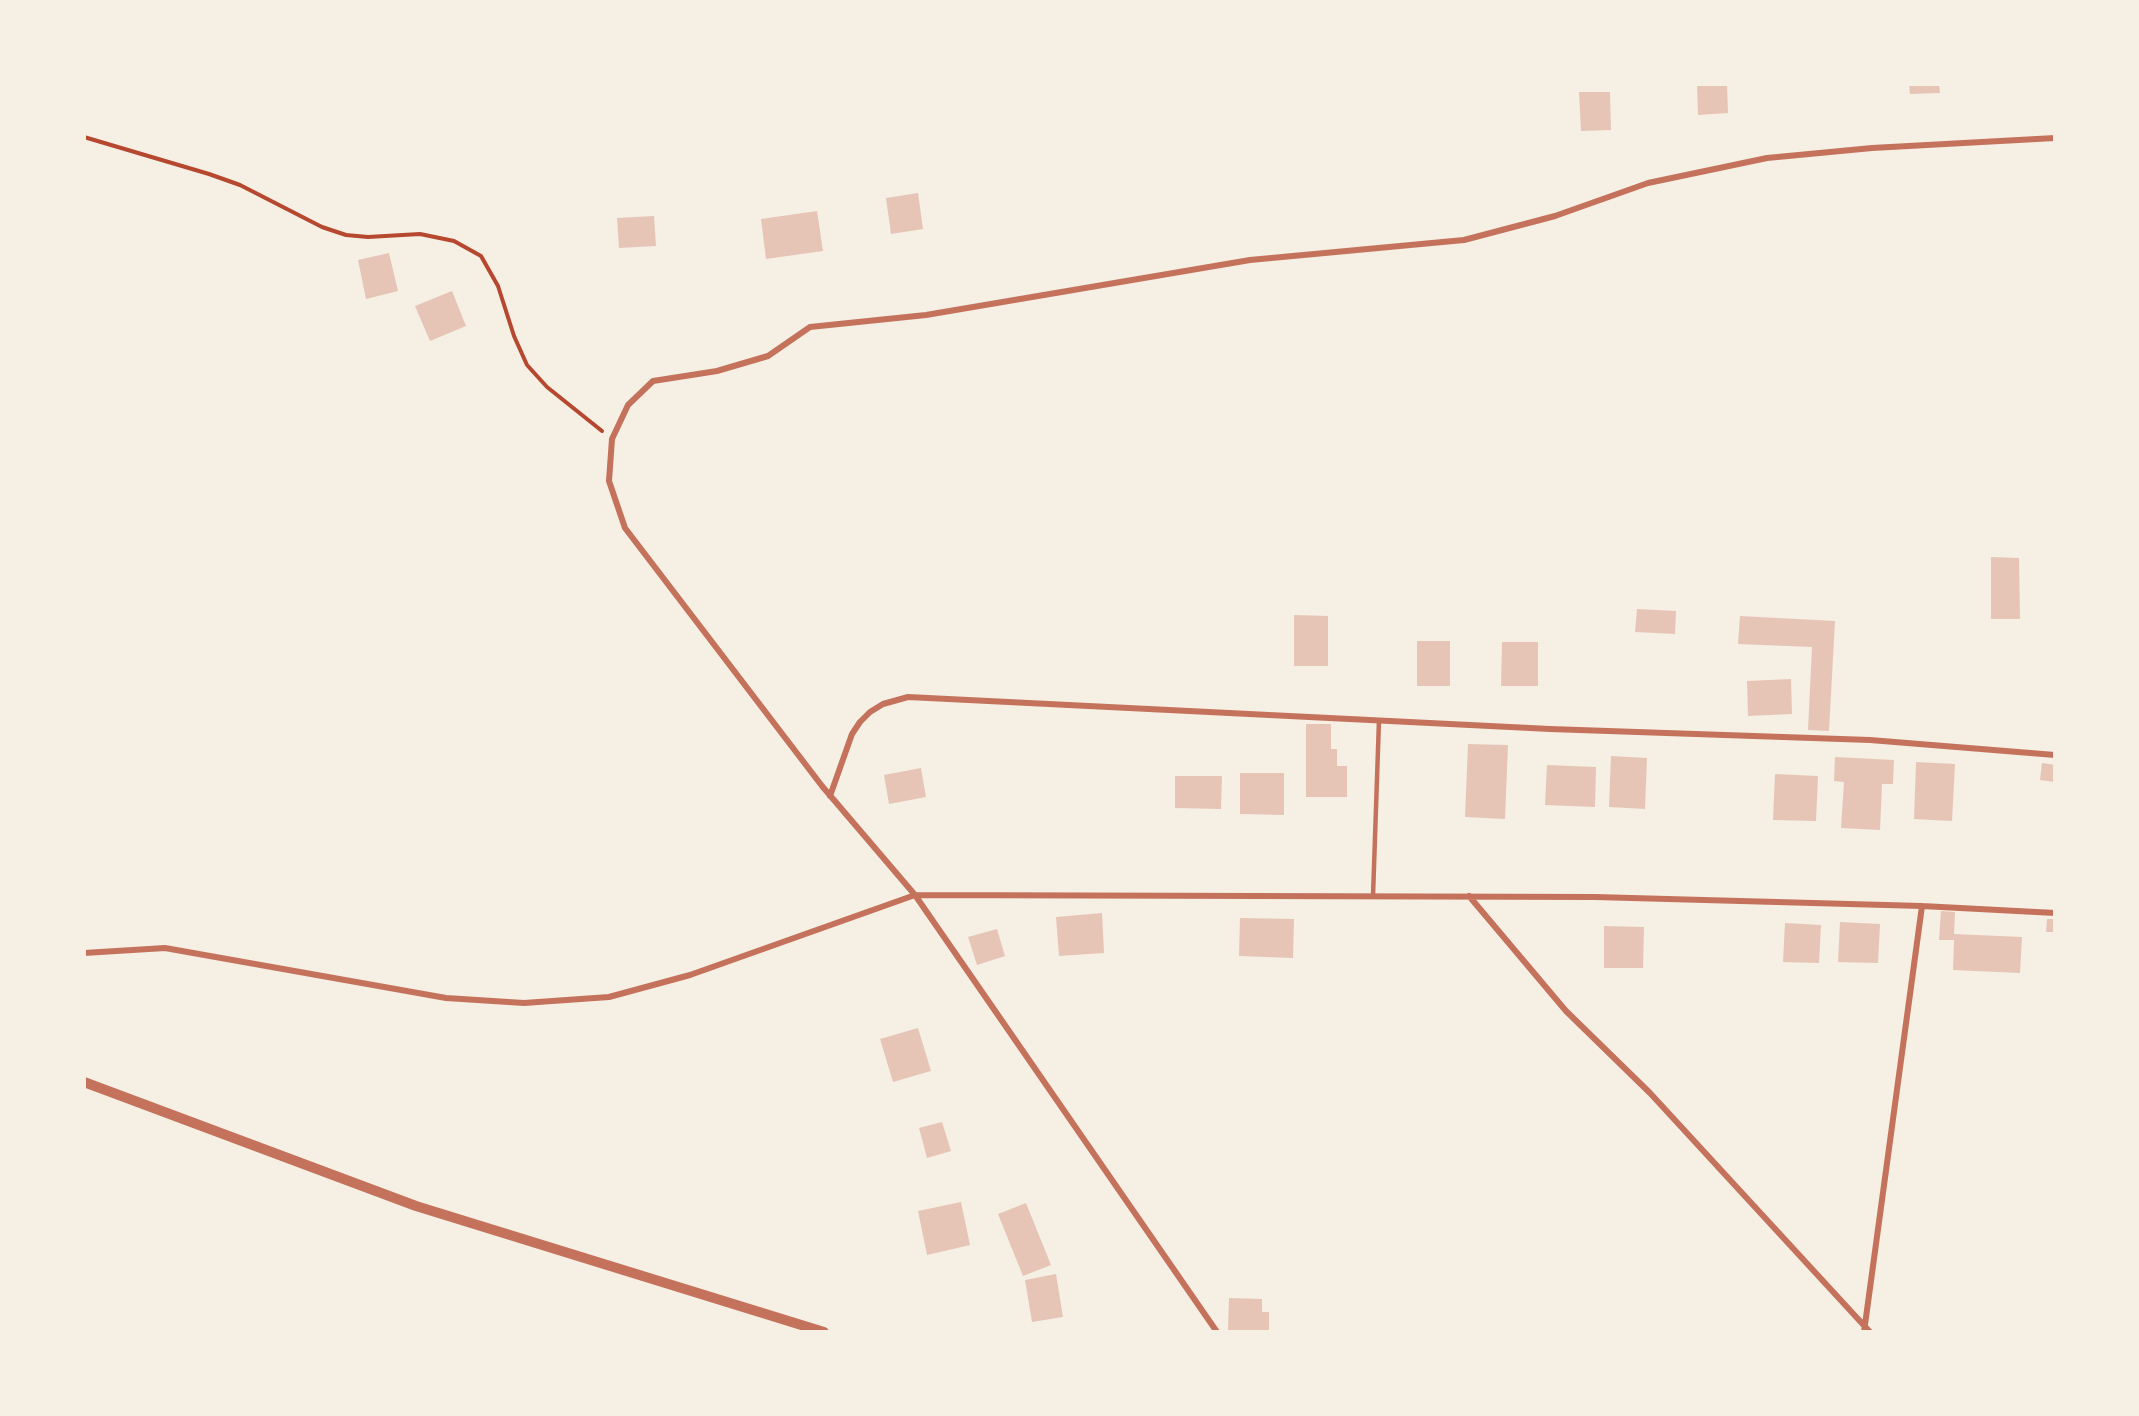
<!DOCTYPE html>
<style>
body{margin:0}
#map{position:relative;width:2139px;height:1416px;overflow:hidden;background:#f6efe4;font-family:"Zilla Slab",serif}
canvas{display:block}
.frame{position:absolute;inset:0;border:86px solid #f6efe4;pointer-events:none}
</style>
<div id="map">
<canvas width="2139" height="1416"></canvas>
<div class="frame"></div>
</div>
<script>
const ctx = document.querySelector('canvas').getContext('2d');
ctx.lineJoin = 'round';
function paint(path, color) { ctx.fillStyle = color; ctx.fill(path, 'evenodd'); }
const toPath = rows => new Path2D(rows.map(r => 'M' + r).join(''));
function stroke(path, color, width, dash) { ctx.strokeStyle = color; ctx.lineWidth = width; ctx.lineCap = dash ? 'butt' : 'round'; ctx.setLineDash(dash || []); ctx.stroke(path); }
paint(toPath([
 [1697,84,1727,84,1728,113,1698,115],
 [1909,84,1939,84,1940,93,1910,94],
 [1579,92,1610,92,1611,130,1581,131],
 [918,193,923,229,891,234,886,198],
 [817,211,823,251,766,259,761,219],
 [654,216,656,246,619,248,617,218],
 [389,253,398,291,366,299,358,260],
 [452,291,466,326,430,341,415,306],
 [1991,557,2019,558,2020,619,1991,619],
 [1637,609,1676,611,1675,634,1635,632],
 [1294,615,1328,616,1328,666,1294,666],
 [1740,616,1835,621,1829,731,1808,730,1812,647,1738,644],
 [1417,641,1450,641,1450,686,1417,686],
 [1502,642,1538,642,1538,686,1501,686],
 [1791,679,1792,714,1748,716,1747,681],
 [1306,724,1331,724,1331,749,1337,749,1337,766,1347,766,1347,797,1306,797],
 [1468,744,1508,745,1505,819,1465,817],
 [1611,756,1647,758,1645,809,1609,807],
 [1835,757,1894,760,1893,784,1882,784,1880,830,1841,828,1844,782,1834,781],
 [1916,762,1955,764,1952,821,1914,819],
 [2042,763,2055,765,2055,782,2040,780],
 [1547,765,1596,767,1595,807,1545,805],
 [921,768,926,797,889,804,884,775],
 [1240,773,1284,773,1284,815,1240,814],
 [1775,774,1818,776,1816,821,1773,820],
 [1175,776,1222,776,1221,809,1175,808],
 [1941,911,1955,912,1954,934,2022,937,2020,973,1953,970,1954,940,1939,940],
 [1102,913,1104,953,1059,956,1056,917],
 [1240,918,1294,919,1293,958,1239,956],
 [2047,919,2055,919,2055,932,2046,932],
 [1840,922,1880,924,1878,963,1838,962],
 [1785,923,1821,925,1819,963,1783,962],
 [1604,926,1644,927,1643,968,1604,968],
 [997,929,1005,956,977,965,968,937],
 [918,1028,931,1071,893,1082,880,1039],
 [942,1122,951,1151,927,1158,919,1128],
 [961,1202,970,1245,927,1255,918,1211],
 [1026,1203,1051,1265,1023,1276,998,1214],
 [1056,1274,1063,1317,1032,1322,1025,1280],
 [1229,1298,1262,1299,1262,1312,1269,1312,1269,1330,1228,1330]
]), '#e6c5b7');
stroke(toPath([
 [84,137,209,174,240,185,322,227,346,235,368,237,420,234,454,241,481,256,498,286,514,336,527,365,547,387,602,431]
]), '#b5482f', 4);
stroke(toPath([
 [1373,896,1379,720]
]), '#c5725c', 4.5);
stroke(toPath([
 [830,796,852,734,860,722,870,712,883,704,908,697,1550,729,1870,740,2055,755],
 [1469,896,1566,1011,1650,1093,1870,1332],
 [84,953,165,948,446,998,524,1003,609,997,690,975,915,895,1595,897,1922,906,2055,913],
 [1217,1332,915,895,822,786,625,528,609,481,612,439,628,405,653,381,717,371,768,356,810,327,926,315,1250,260,1464,240,1555,216,1648,183,1767,158,1872,148,2055,138],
 [1864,1332,1922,906]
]), '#c5725c', 6);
stroke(toPath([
 [84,1082,416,1206,824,1332]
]), '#c5725c', 10);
</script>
